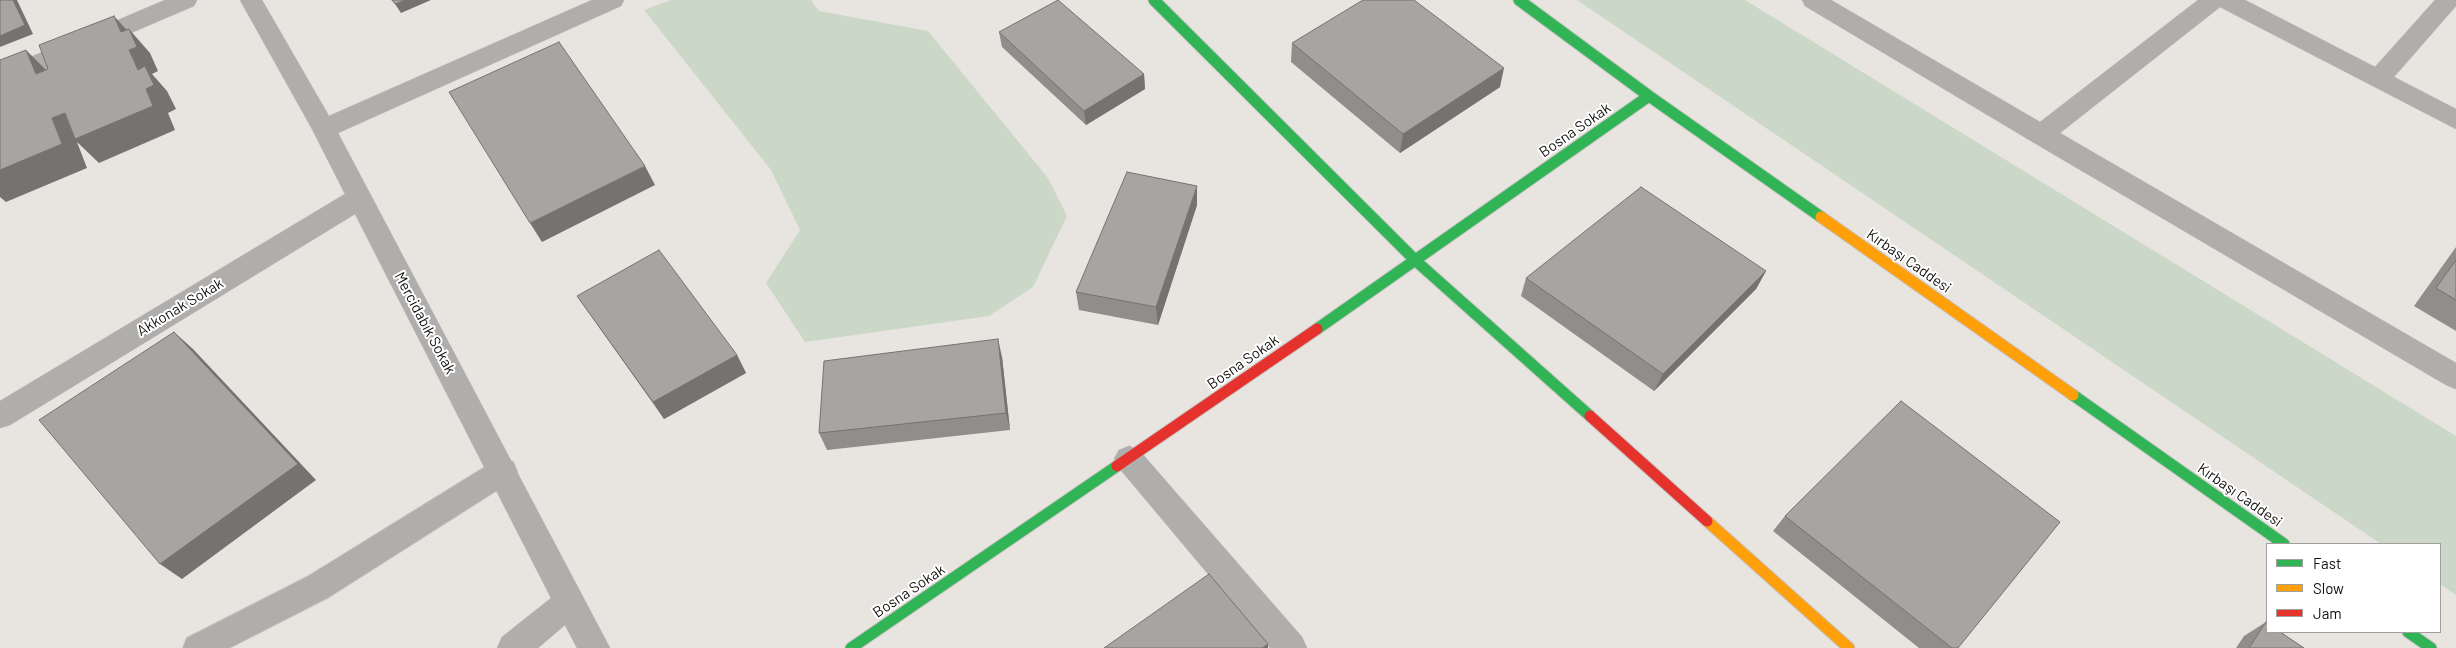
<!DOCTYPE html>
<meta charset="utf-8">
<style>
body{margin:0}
#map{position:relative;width:2456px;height:648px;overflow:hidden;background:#e8e4e0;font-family:Barlow,sans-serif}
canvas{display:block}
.legend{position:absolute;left:2266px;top:543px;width:175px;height:90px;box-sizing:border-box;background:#fff;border:1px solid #a09f9e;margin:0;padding:6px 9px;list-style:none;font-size:15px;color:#12100d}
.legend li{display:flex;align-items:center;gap:10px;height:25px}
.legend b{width:25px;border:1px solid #a09f9e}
</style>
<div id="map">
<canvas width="2456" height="648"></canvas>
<ul class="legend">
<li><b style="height:6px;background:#30b455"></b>Fast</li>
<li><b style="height:6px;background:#ff9f0a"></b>Slow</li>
<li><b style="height:6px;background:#e5322d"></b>Jam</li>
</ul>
</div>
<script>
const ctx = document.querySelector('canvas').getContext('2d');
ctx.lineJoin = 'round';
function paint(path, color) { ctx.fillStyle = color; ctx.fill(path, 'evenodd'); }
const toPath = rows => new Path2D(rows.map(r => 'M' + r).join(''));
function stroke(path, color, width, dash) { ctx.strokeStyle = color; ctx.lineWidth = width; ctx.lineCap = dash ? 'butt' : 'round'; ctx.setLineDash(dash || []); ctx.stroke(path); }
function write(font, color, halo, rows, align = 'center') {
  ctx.font = font + ' Barlow,sans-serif'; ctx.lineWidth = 4; ctx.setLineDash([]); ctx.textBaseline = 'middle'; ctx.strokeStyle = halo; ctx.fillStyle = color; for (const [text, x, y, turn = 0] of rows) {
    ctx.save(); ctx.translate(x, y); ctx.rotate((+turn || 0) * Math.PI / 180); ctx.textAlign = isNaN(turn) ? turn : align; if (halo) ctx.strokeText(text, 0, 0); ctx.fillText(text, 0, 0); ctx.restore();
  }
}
paint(toPath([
 [671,0,811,0,819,11,928,31,1048,178,1067,216,1033,287,989,316,805,342,766,283,800,230,771,170,644,10],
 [1577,0,1745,0,2456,436,2456,595,2440,584,2440,544,2381,544]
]), '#ccd8c7');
const lane = toPath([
 [503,459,513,462,517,471,513,480,329,597,229,648,183,648,187,638,307,577,493,462,503,459]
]);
const street = toPath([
 [165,0,197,0,194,6,0,89,0,70,165,0],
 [240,0,262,0,329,116,592,0,624,0,621,6,338,133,610,648,577,648,565,625,538,648,497,648,502,637,551,598,355,214,10,425,0,428,0,401,345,194,312,129,240,0],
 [1802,0,1831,0,2040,122,2198,0,2245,0,2375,67,2435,0,2456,0,2456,6,2394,77,2456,109,2456,129,2220,7,2060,133,2456,363,2456,389,2446,385,2031,141,1805,6,1802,0],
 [1129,446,1139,450,1302,637,1307,648,1270,648,1119,468,1114,459,1119,450,1129,446]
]);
const fast = toPath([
 [1154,0,1416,261,1590,416],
 [1519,0,1649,96,1821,217],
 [1317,329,1649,96],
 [2073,395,2284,544],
 [2408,632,2431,648],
 [851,648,1117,466]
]);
const slow = toPath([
 [1821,217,2073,395],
 [1707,521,1849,648]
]);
const jam = toPath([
 [1590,416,1707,521],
 [1117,466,1317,329]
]);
stroke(lane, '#c5c2bf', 2);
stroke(street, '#c5c2bf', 1);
stroke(fast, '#c5c2bf', 13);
stroke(slow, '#c5c2bf', 13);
stroke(jam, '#c5c2bf', 13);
paint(lane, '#b0aeac');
paint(street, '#b0aeac');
stroke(fast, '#30b455', 11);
stroke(slow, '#ff9f0a', 11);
stroke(jam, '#e5322d', 11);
paint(toPath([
 [999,32,1144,74,1145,89,1086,125,1002,47],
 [1292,43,1500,87,1400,153,1291,62],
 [1197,205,1158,325,1079,310,1076,292],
 [2456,247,2456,331,2414,306],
 [1766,271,1756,289,1654,391,1521,296,1526,278],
 [577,296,737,355,746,373,664,419],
 [1002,357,1010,430,827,450,819,433],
 [1785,516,1958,648,1919,648,1773,531],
 [2266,622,2304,648,2236,648,2244,636]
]), '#908d8a');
paint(toPath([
 [13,0,17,0,33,34,0,47,0,36],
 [406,0,431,0,401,13,395,4],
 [114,16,132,36,129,29,150,53,158,71,152,74,167,91,176,109,168,113,175,130,99,163,77,142,87,168,6,202,0,197,0,170,52,118,138,70],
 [26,50,50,74,36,74],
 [1504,68,1500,87,1400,153,1403,134],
 [1144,74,1145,89,1086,125,1084,111],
 [645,166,655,185,542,242,530,223],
 [1197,186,1197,205,1158,325,1156,307],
 [1766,271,1756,289,1654,391,1663,374],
 [174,332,193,349,316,480,182,579,160,564],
 [998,339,1002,357,1010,430,1006,413],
 [737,355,746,373,664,419,653,402],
 [1268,644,1268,648,1262,648]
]), '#757371');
const building = toPath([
 [0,0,13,0,25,25,0,36,0,0],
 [392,0,406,0,395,4,392,0],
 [1058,0,1144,74,1084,111,999,32,1058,0],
 [1363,0,1414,0,1504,68,1403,134,1292,43,1363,0],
 [114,16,121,32,129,29,137,47,129,50,138,70,145,66,154,85,146,89,153,106,75,139,65,113,52,118,62,144,0,170,0,60,26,50,36,74,48,69,39,45,114,16],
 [559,42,645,166,530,223,449,92,559,42],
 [1127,172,1197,186,1156,307,1076,292,1127,172],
 [1641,187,1766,271,1663,374,1526,278,1641,187],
 [659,250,737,355,653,402,577,296,659,250],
 [2456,260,2456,300,2436,288,2456,260],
 [174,332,298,464,160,564,39,420,174,332],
 [998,339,1006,413,819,433,824,361,998,339],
 [1901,401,2060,522,1958,648,1952,648,1785,516,1901,401],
 [1209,574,1268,644,1262,648,1104,648,1209,574],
 [2266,622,2267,623,2267,632,2280,632,2304,648,2249,648,2266,622]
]);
paint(building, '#a7a4a1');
stroke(building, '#757371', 1);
write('15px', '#12100d', '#fff', [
 ["Bosna Sokak",1575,130,-35],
 ["Kırbaşı Caddesi",1909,261,35],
 ["Akkonak Sokak",180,307,-31],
 ["Mercidabık Sokak",425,323,62],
 ["Bosna Sokak",1243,362,-35],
 ["Kırbaşı Caddesi",2240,495,35],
 ["Bosna Sokak",909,591,-34]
]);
</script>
